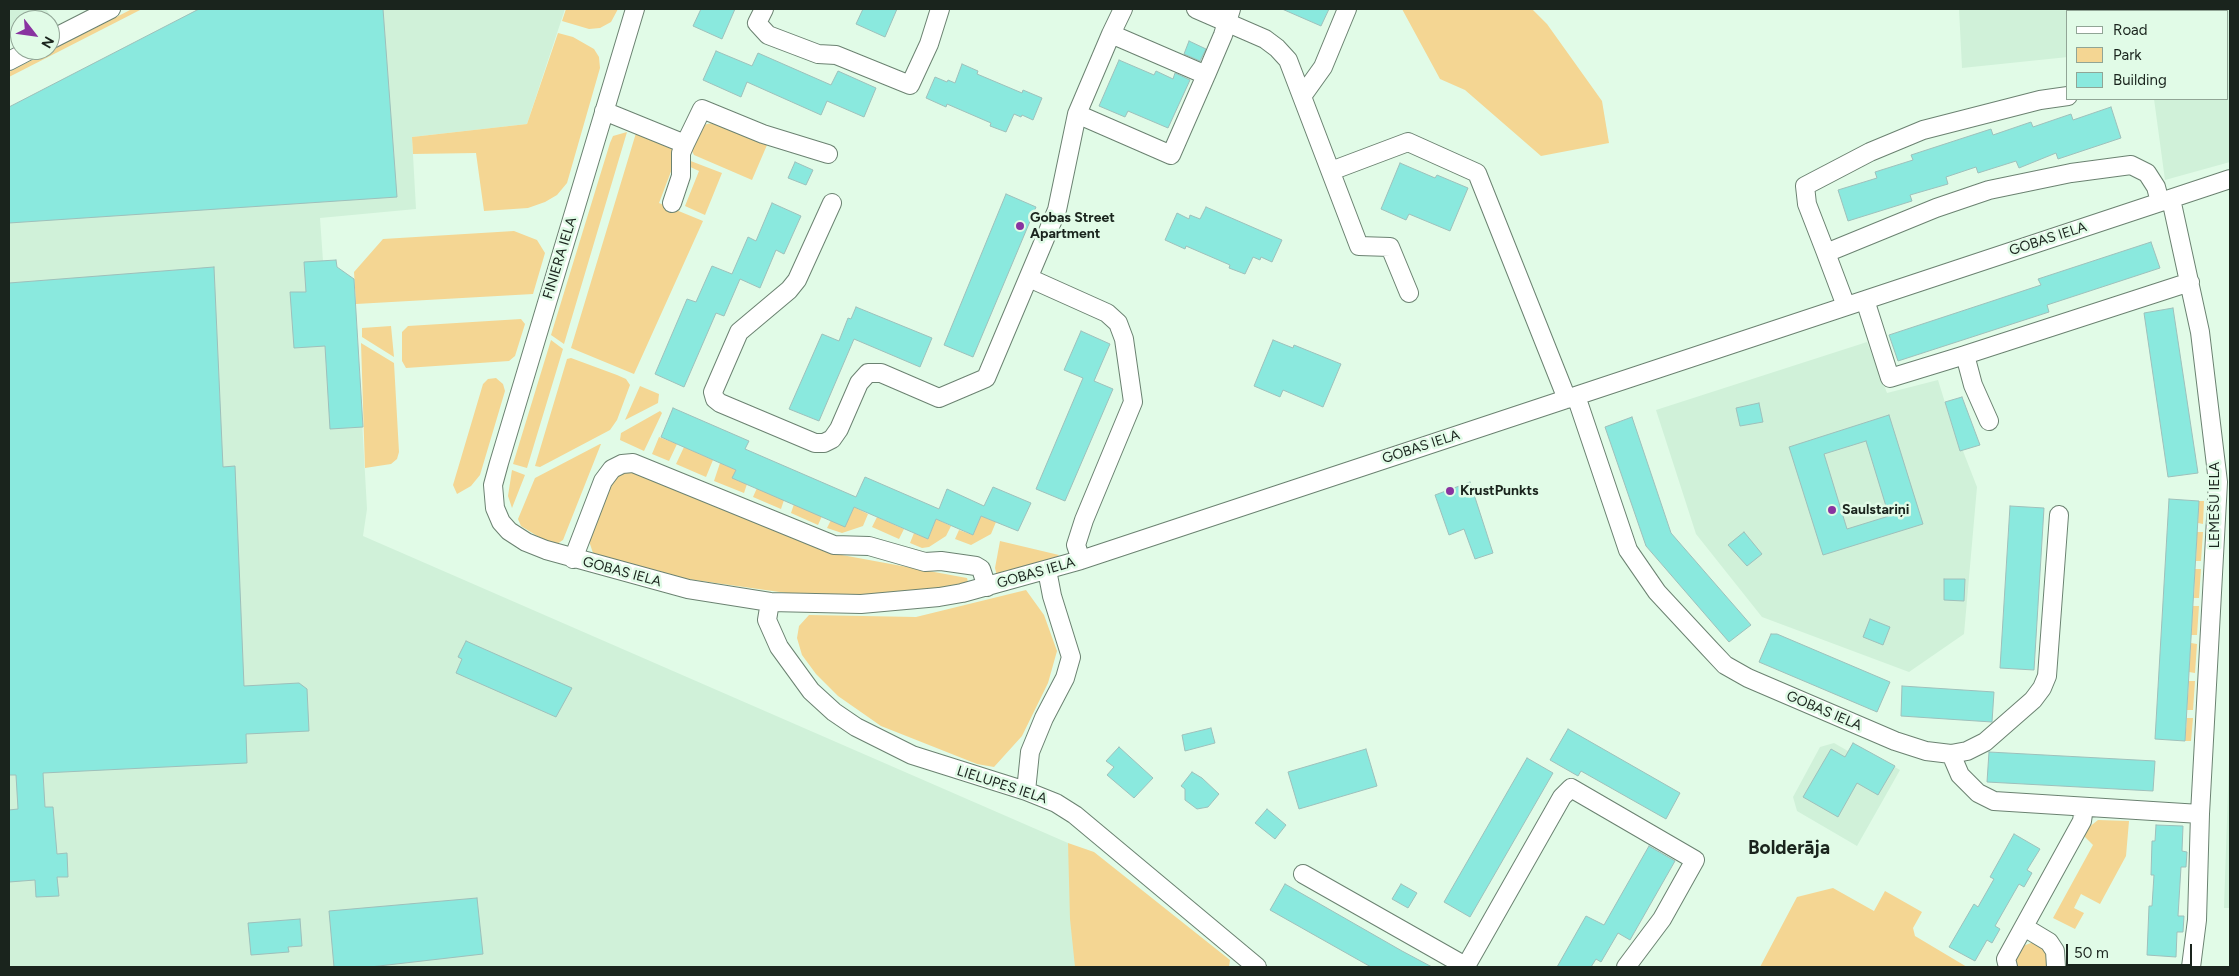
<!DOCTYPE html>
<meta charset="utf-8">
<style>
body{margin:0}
#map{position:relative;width:2239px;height:976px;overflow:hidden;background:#e1fbe7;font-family:Figtree,sans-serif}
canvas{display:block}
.frame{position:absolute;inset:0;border:10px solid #1a241d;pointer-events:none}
.legend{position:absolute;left:2066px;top:10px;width:162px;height:90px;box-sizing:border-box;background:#e1fbe7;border:1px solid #91a596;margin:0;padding:6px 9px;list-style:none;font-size:15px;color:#1a241d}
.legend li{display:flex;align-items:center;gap:10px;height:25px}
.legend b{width:25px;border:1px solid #91a596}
.north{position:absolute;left:10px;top:10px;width:50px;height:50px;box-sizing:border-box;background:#e1fbe7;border:1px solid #91a596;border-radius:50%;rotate:120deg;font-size:14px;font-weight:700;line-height:20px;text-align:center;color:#1a241d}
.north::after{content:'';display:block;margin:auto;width:18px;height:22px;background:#8933a0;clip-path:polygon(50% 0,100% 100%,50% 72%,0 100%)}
.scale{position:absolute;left:2066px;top:944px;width:126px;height:22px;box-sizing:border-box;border:2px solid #1a241d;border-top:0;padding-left:6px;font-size:15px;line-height:18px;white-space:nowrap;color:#1a241d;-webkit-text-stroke:4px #e1fbe7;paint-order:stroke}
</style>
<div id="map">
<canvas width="2239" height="976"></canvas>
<div class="frame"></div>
<ul class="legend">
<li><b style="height:6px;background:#fff"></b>Road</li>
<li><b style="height:14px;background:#f4d693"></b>Park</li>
<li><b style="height:14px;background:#8ae9de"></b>Building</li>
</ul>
<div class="north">N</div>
<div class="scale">50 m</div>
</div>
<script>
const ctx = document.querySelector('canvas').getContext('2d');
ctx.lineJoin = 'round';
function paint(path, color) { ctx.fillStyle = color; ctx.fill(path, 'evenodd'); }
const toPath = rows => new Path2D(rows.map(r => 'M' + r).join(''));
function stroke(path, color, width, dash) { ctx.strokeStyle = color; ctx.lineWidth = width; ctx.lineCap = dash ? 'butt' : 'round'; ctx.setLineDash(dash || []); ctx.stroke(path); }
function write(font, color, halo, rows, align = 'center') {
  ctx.font = font + ' Figtree,sans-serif'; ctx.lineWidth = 5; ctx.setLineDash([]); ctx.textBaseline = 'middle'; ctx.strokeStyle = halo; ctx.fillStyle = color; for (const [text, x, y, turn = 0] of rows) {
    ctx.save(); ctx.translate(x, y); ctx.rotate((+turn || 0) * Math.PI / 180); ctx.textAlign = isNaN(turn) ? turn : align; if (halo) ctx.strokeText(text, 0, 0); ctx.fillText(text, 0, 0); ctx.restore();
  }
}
paint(toPath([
 [9,9,46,9,50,15,37,20,20,20,20,27,9,31],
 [199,9,565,9,527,124,412,137,416,209,320,218,323,261,336,260,337,275,342,271,354,279,367,509,363,536,1068,843,1078,967,9,967,9,107],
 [1959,9,2230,9,2230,162,2165,180,2154,99,2228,99,2228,11,2068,11,2068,57,1962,68],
 [1867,342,1887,393,1938,380,1960,451,1963,451,1977,487,1964,634,1909,672,1762,617,1696,534,1656,410],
 [2230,731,2230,908,2224,908],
 [1834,743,1848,751,1853,743,1900,770,1857,846,1797,811,1793,797,1820,747]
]), '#d0f1d9');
paint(toPath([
 [132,9,142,9,9,77,9,72],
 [566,9,618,9,611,22,600,28,589,29,562,21],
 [1402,9,1532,9,1547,24,1602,101,1609,143,1541,156,1465,90,1440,79],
 [558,33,573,37,594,49,599,57,600,68,567,183,557,195,545,202,528,208,484,211,476,153,413,154,412,137,527,124],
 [712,123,767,145,752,180,694,155,691,149,703,125],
 [627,132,564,344,551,335,610,143,613,136],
 [636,133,668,145,673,149,675,156,675,161,659,203,703,221,634,374,571,348],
 [688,160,722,173,705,215,685,206,699,171,686,165],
 [514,231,537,240,545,253,533,294,356,304,354,272,383,239],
 [521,319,525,324,515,356,509,361,406,368,402,361,402,332,408,326],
 [391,326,394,357,362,337,362,328],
 [551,340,563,349,527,468,513,464],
 [361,343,394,363,399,452,397,459,391,464,365,468],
 [571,358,617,375,626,379,630,385,617,420,610,430,540,467,535,466,567,359],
 [496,378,503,384,505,391,480,475,471,486,457,494,453,485,483,384,488,379],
 [640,386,659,394,658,403,625,420],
 [660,411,662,413,644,451,620,440,621,433],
 [659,437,677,444,669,461,652,454],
 [600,444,601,444,563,540,557,544,547,542,521,526,518,519,535,478],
 [684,447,713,460,706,477,676,464],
 [720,463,736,470,733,478,747,484,744,493,714,481],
 [512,470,525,475,512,508,508,496],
 [631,471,831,553,967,578,968,582,956,587,881,595,801,595,673,577,600,559,593,553,587,535,610,482,621,472],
 [757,488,784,500,781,509,753,497],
 [2199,501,2204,501,2203,524,2198,523],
 [794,504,822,516,818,525,791,513],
 [854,507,868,514,863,526,842,533,827,528,831,520,845,526],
 [981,516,996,522,991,534,971,545,955,539,959,530,973,535],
 [877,517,904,529,899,539,872,527],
 [936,519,951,526,946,536,929,547,922,548,910,543,914,533,928,539],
 [2197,532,2203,532,2201,561,2196,561],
 [1000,541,1059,555,1055,559,997,576,995,568],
 [2195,569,2201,569,2199,598,2194,598],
 [1026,590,1044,615,1057,651,1048,683,1022,736,994,767,977,764,881,726,838,696,816,674,802,655,797,638,799,626,809,615,916,617],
 [2193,606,2199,606,2197,635,2191,635],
 [2191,643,2197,644,2195,673,2189,672],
 [2189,681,2195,681,2193,710,2187,710],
 [2187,718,2193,718,2191,741,2185,741],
 [2098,820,2129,821,2126,856,2100,904,2081,894,2074,908,2084,913,2075,929,2053,918,2093,845,2085,837,2083,832],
 [1068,843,1094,852,1230,960,1229,967,1075,967,1070,919],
 [1833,888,1874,911,1885,891,1922,912,1913,928,1915,936,1967,967,1760,967,1797,897],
 [2031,943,2037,943,2047,951,2050,967,2013,967,2020,947]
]), '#f4d693');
const building = toPath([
 [199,9,383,9,397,197,9,223,9,107,199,9],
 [701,9,735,9,722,39,693,26,701,9],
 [863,9,897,9,885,37,856,24,863,9],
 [1282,9,1329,9,1321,26,1282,9],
 [1189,41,1206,49,1200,61,1184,54,1189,41],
 [716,51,752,66,758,53,831,85,838,71,876,88,864,117,827,101,821,115,747,82,741,97,703,80,716,51],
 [1119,60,1154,75,1156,71,1173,79,1175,73,1190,80,1168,128,1128,111,1125,117,1099,106,1119,60],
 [962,64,978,71,977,74,1022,93,1023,90,1042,98,1033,120,1022,115,1021,117,1014,114,1006,132,990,126,991,123,947,104,946,107,926,98,935,77,947,82,948,80,955,83,962,64],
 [2111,107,2121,138,2058,159,2056,153,2019,168,2016,161,1978,173,1976,167,1946,177,1948,184,1910,195,1912,201,1848,221,1838,190,1877,178,1875,172,1913,160,1911,155,1991,129,1993,135,2031,122,2033,127,2071,114,2073,120,2111,107],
 [795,162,813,170,806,185,788,178,795,162],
 [1400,163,1435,178,1437,175,1468,188,1450,231,1409,214,1406,220,1381,209,1400,163],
 [1006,194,1036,207,973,357,944,345,1006,194],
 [772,203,801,216,784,254,776,250,760,288,740,279,724,316,716,313,684,387,655,374,687,299,696,302,712,266,732,274,748,237,756,241,772,203],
 [1206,207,1282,240,1272,262,1261,257,1260,260,1253,257,1245,274,1229,268,1230,265,1186,246,1185,249,1165,240,1177,213,1189,219,1190,215,1200,219,1206,207],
 [2151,242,2160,268,2047,305,2049,312,1898,361,1889,335,2041,285,2038,279,2151,242],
 [336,260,337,267,354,279,363,427,330,429,325,346,294,348,290,292,306,292,304,262,336,260],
 [214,267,223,467,235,466,244,686,299,683,307,689,309,731,246,734,247,763,43,773,45,807,53,807,57,854,67,853,68,877,57,877,59,896,36,897,35,880,9,882,9,810,18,809,16,775,9,775,9,283,214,267],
 [856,307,932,338,920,367,854,339,819,421,789,409,822,334,839,341,848,318,851,319,856,307],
 [2173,308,2198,473,2168,477,2144,313,2173,308],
 [1081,331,1110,344,1094,381,1113,389,1065,501,1036,489,1083,378,1064,370,1081,331],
 [1273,340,1293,348,1294,345,1341,364,1323,407,1283,390,1280,397,1254,386,1273,340],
 [1962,397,1980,445,1960,451,1945,402,1962,397],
 [1759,403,1763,422,1740,426,1736,408,1759,403],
 [673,408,749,441,745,449,856,497,865,477,939,509,947,489,984,506,993,487,1031,503,1018,531,981,516,973,535,936,519,928,539,854,507,845,527,732,478,736,470,661,437,673,408],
 [1889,415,1923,524,1823,555,1789,447,1889,415],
 [1866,441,1889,516,1847,529,1824,454,1866,441],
 [1632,417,1671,533,1751,625,1729,642,1646,546,1605,427,1632,417],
 [1470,482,1493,553,1475,559,1464,529,1449,535,1435,495,1470,482],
 [2169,499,2199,501,2185,741,2155,739,2169,499],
 [2010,506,2044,508,2034,670,2000,668,2010,506],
 [1744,532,1762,554,1747,566,1728,545,1744,532],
 [1944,579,1965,579,1964,601,1944,600,1944,579],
 [1870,619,1890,627,1883,645,1863,637,1870,619],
 [1771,634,1777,634,1890,682,1877,712,1759,662,1771,634],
 [466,641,572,688,556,717,456,673,462,659,458,657,466,641],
 [1902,686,1994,692,1992,722,1901,716,1902,686],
 [1211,728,1215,743,1185,751,1182,735,1211,728],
 [1568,729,1680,793,1666,819,1581,771,1578,776,1550,760,1568,729],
 [1853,743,1895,766,1878,795,1857,783,1838,817,1803,797,1831,749,1845,757,1853,743],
 [1119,747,1153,778,1134,798,1107,775,1114,767,1106,761,1119,747],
 [1366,749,1377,786,1299,809,1288,772,1366,749],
 [1989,752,2155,761,2153,791,1987,782,1989,752],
 [1527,758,1553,773,1470,917,1444,902,1527,758],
 [1192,772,1202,778,1219,794,1208,807,1197,809,1185,800,1185,789,1181,786,1192,772],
 [1267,809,1286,825,1275,839,1255,823,1267,809],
 [2156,825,2183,826,2182,851,2187,852,2186,867,2181,867,2178,916,2184,916,2183,932,2177,932,2176,957,2147,955,2149,906,2152,906,2154,875,2151,875,2152,841,2155,841,2156,825],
 [2014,834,2040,849,2027,870,2032,873,2024,887,2019,884,1995,926,2000,929,1992,943,1987,940,1975,961,1949,947,1974,904,1978,907,1994,879,1990,877,2014,834],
 [1649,846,1675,861,1630,940,1618,933,1601,962,1596,959,1591,967,1557,967,1586,916,1604,925,1649,846],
 [1285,884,1402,951,1432,967,1371,967,1270,910,1285,884],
 [1401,884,1417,893,1408,908,1392,899,1401,884],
 [477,898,483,954,370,967,334,967,329,911,477,898],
 [300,919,302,946,288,947,289,952,251,955,248,923,300,919]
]);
paint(building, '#8ae9de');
stroke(building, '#9ec0bb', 1);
const minor = toPath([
 [635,9,499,463,493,485,495,508,501,522,509,531,526,542,546,550,688,589,770,602,861,604,939,597,962,593,1081,560,2230,179],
 [764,9,757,23,768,35,818,54,836,55,910,85,929,44,940,9],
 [1196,9,1265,39,1277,48,1288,60,1359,246,1390,247,1409,293],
 [1111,34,1123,9],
 [50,40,111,9],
 [9,61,30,50],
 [1303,95,1323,67,1347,9],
 [604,111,685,144,702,109,763,134,828,154],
 [1077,114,1171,155,1206,75],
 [1331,171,1408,142,1477,173,1567,399],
 [2171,199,2200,332,2218,482,2200,814,2197,920,2191,967],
 [672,203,681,176,681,153,685,144],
 [832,203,797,280,789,290,739,332,713,392,715,399,720,403,815,443,824,443,832,439,839,429,859,383,868,373,881,373,939,398,986,378,1057,210,1077,114,1111,34,1206,75,1223,35,1231,9],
 [1826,253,1807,204,1805,186,1870,152,1923,130,2040,100,2068,96],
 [1029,278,1107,313,1118,323,1124,339,1133,402,1084,520,1076,545,1081,560],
 [1865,300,1890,378,1965,355],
 [1846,306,1826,253,1936,208,1989,190,2071,173,2131,165,2147,173,2156,187,2160,202],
 [1576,396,1628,550,1657,592,1709,648,1725,665,1748,678,1895,741,1926,751,1951,754,1967,751,1985,742,2033,700,2042,688,2047,676,2059,515],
 [1989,421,1973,385,1965,355,2190,282],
 [573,559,603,481,612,469,622,464,633,463,834,545,869,546,925,562,941,561,976,566,981,569,987,587],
 [770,602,767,620,779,647,811,691,834,712,856,727,912,755,1026,791,1056,803,1075,815,1257,967],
 [1951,754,1960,775,1978,793,1994,801,2200,814],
 [1026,791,1030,752,1044,718,1065,678,1071,657,1052,596,1047,570],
 [1303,874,1467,967],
 [2024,927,2049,942,2055,951,2056,967],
 [1466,966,1562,797,1571,788,1695,860,1662,919,1626,967],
 [2008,967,2006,959,2082,821,2084,807]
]);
stroke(minor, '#6b8271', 20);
stroke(minor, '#fff', 18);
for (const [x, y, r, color] of [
 [1020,226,5,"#8933a0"],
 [1450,491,5,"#8933a0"],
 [1832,510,5,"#8933a0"]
]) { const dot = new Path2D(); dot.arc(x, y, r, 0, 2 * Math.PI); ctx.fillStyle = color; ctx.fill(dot); stroke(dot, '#e1fbe7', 2); }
write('bold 14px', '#1a241d', '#e1fbe7', [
 ["Gobas Street",1030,218],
 ["Apartment",1030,234],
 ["KrustPunkts",1460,491],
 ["Saulstariņi",1842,510]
], 'left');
write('14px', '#1a241d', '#e1fbe7', [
 ["GOBAS IELA",2048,239,-18],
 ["FINIERA IELA",560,258,-73],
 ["GOBAS IELA",1421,447,-18],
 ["LEMEŠU IELA",2215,505,-90],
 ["GOBAS IELA",622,572,15],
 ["GOBAS IELA",1036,573,-16],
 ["GOBAS IELA",1824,711,23],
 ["LIELUPES IELA",1002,785,18]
]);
write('bold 19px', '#1a241d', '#e1fbe7', [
 ["Bolderāja",1789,848]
]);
</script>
